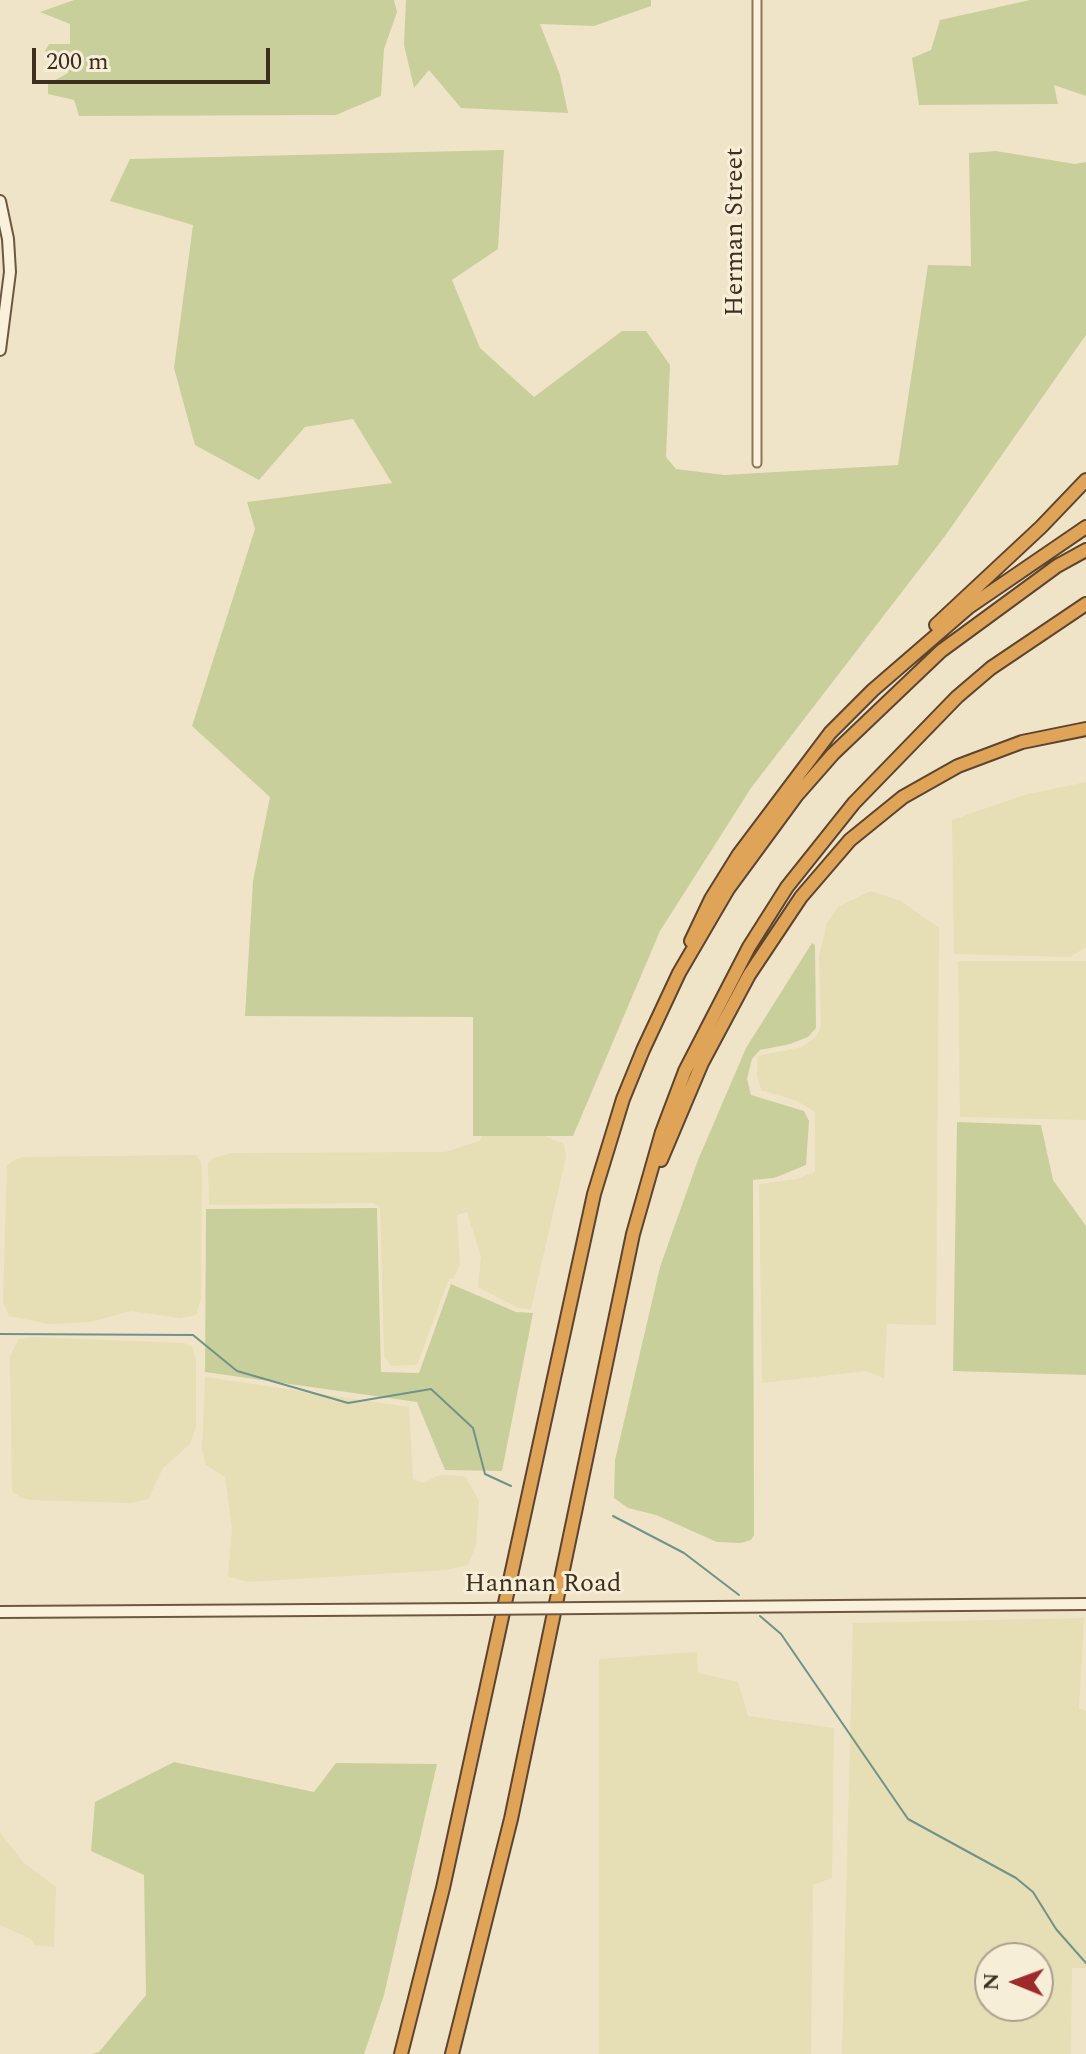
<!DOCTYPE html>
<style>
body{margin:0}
#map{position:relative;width:1086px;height:2054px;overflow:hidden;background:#f0e4c8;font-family:Spectral,serif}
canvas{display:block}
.north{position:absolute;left:974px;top:1942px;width:80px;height:80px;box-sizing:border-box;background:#f7eed8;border:2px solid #ada18e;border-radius:50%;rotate:271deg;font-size:22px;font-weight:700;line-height:32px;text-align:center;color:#3d2e20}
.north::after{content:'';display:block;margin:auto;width:28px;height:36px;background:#9e2a2b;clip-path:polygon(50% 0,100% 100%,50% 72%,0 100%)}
.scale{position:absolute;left:32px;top:48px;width:238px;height:36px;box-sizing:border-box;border:4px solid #3d2e20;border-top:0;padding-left:10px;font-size:24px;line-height:28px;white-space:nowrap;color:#3d2e20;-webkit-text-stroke:6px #f7eed8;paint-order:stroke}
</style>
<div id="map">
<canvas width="1086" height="2054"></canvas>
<div class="north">N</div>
<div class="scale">200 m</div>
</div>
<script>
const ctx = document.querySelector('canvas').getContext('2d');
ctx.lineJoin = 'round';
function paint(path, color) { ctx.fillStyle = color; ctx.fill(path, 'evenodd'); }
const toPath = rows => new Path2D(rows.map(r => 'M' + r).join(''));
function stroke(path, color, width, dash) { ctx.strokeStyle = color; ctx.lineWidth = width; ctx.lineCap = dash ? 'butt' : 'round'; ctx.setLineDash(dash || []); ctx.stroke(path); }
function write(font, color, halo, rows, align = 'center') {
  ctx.font = font + ' Spectral,serif'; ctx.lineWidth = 6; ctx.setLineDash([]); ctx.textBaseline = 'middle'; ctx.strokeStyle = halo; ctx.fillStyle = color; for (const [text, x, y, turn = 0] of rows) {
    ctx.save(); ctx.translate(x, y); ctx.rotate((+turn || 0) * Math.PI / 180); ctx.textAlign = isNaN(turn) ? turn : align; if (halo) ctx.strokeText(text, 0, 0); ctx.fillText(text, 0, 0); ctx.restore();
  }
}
paint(toPath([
 [1086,782,1086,947,1070,957,954,954,952,820,1024,795],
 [871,891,901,901,939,928,936,1325,887,1324,884,1378,866,1371,762,1383,759,1184,797,1179,815,1172,815,1112,797,1101,761,1090,757,1075,758,1056,802,1047,816,1037,821,1026,819,956,827,923,839,906],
 [958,961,1086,961,1086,1120,960,1117],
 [509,1121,564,1144,566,1157,531,1309,518,1308,478,1287,481,1257,476,1241,467,1212,457,1215,460,1265,453,1279,449,1279,417,1365,391,1366,384,1355,380,1207,373,1203,209,1205,208,1164,213,1158,233,1153,445,1152,480,1141,484,1132],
 [196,1155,201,1162,202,1178,201,1299,196,1315,180,1318,131,1311,90,1322,49,1324,9,1316,3,1302,7,1166,12,1161,23,1157],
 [31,1337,184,1343,192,1347,196,1359,196,1427,190,1444,163,1468,148,1499,132,1503,30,1500,21,1498,12,1491,10,1356,19,1339],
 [205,1377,409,1407,413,1479,424,1483,439,1475,465,1476,479,1501,476,1545,468,1565,445,1570,247,1582,228,1576,232,1529,225,1477,206,1465,202,1450],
 [1084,1618,1079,1709,1086,1711,1086,1968,1072,1968,1071,2054,842,2054,853,1623],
 [990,1958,1038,1958,1038,2006,990,2006],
 [697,1652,698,1673,738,1682,748,1716,834,1728,832,1878,813,1885,811,2054,599,2054,599,1659],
 [0,1832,23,1862,56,1887,54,1947,34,1945,31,1939,0,1925]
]), '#e6deb5');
paint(toPath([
 [74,0,394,0,397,12,384,49,381,96,336,115,79,116,74,100,48,94,48,84,68,73,71,58,52,58,45,51,49,44,70,44,70,24,40,12],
 [406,0,651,0,651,6,594,26,540,24,560,75,568,113,461,108,429,70,414,88,404,45],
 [1030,0,1086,0,1086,96,1054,85,1058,104,919,105,912,58,931,50,940,20],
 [504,150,498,249,452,280,480,348,534,397,622,331,646,331,670,365,666,457,676,469,724,475,898,465,928,265,971,266,969,153,996,151,1075,164,1086,162,1086,335,945,536,751,788,660,931,573,1136,473,1136,473,1017,245,1016,253,881,270,797,192,726,255,529,247,502,392,483,353,419,305,427,259,480,195,445,174,368,193,225,110,201,130,159],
 [812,943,815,945,816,1028,808,1037,790,1044,760,1050,752,1059,747,1079,751,1095,804,1111,809,1121,806,1165,774,1178,753,1180,754,1535,751,1540,741,1543,717,1542,656,1515,628,1508,614,1498,615,1460,660,1267,698,1160,746,1048],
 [957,1122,1041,1125,1053,1180,1086,1226,1086,1375,953,1371],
 [377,1208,381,1372,419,1373,451,1284,516,1312,533,1313,502,1471,445,1470,417,1402,205,1372,206,1209],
 [174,1762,314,1792,336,1763,437,1764,384,1995,364,2054,92,2054,99,2052,146,1995,144,1875,91,1851,95,1802]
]), '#c9cf9b');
stroke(toPath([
 [0,1334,193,1335,237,1371,348,1403,431,1389,473,1428,485,1474,511,1486],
 [613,1516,684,1553,739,1595],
 [760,1616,781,1634,908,1819,1016,1878,1033,1892,1056,1929,1086,1963]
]), '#6f938a', 2);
const street = toPath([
 [757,463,757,0]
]);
const secondary = toPath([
 [0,201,8,239,10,272,0,350],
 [587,1608,1086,1604],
 [0,1612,474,1609]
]);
const highway = toPath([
 [936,625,1041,527,1086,480],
 [691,941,711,899,739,854,830,733,873,690,969,607,1086,527],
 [661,1160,702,1063,749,975,801,897,850,840,903,797,958,766,1022,742,1086,729],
 [401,2054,443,1888,594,1194,623,1099,643,1050,679,973,728,889,797,795,833,754,941,651,1057,566,1086,550],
 [452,2054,511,1819,633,1234,662,1132,685,1071,749,947,787,887,854,803,957,697,991,668,1086,604]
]);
stroke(street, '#8d765c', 11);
stroke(secondary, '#6f573f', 14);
stroke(highway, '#5b4430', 16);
stroke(street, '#faf1dc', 7);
stroke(secondary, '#faf1dc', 10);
stroke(highway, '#e0a458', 12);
const secondaryBridge = toPath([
 [474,1609,587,1608]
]);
stroke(secondaryBridge, '#6f573f', 14, []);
stroke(secondaryBridge, '#faf1dc', 10);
write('26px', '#3d2e20', '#f7eed8', [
 ["Herman Street",737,232,-90],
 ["Hannan Road",543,1586]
]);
</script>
